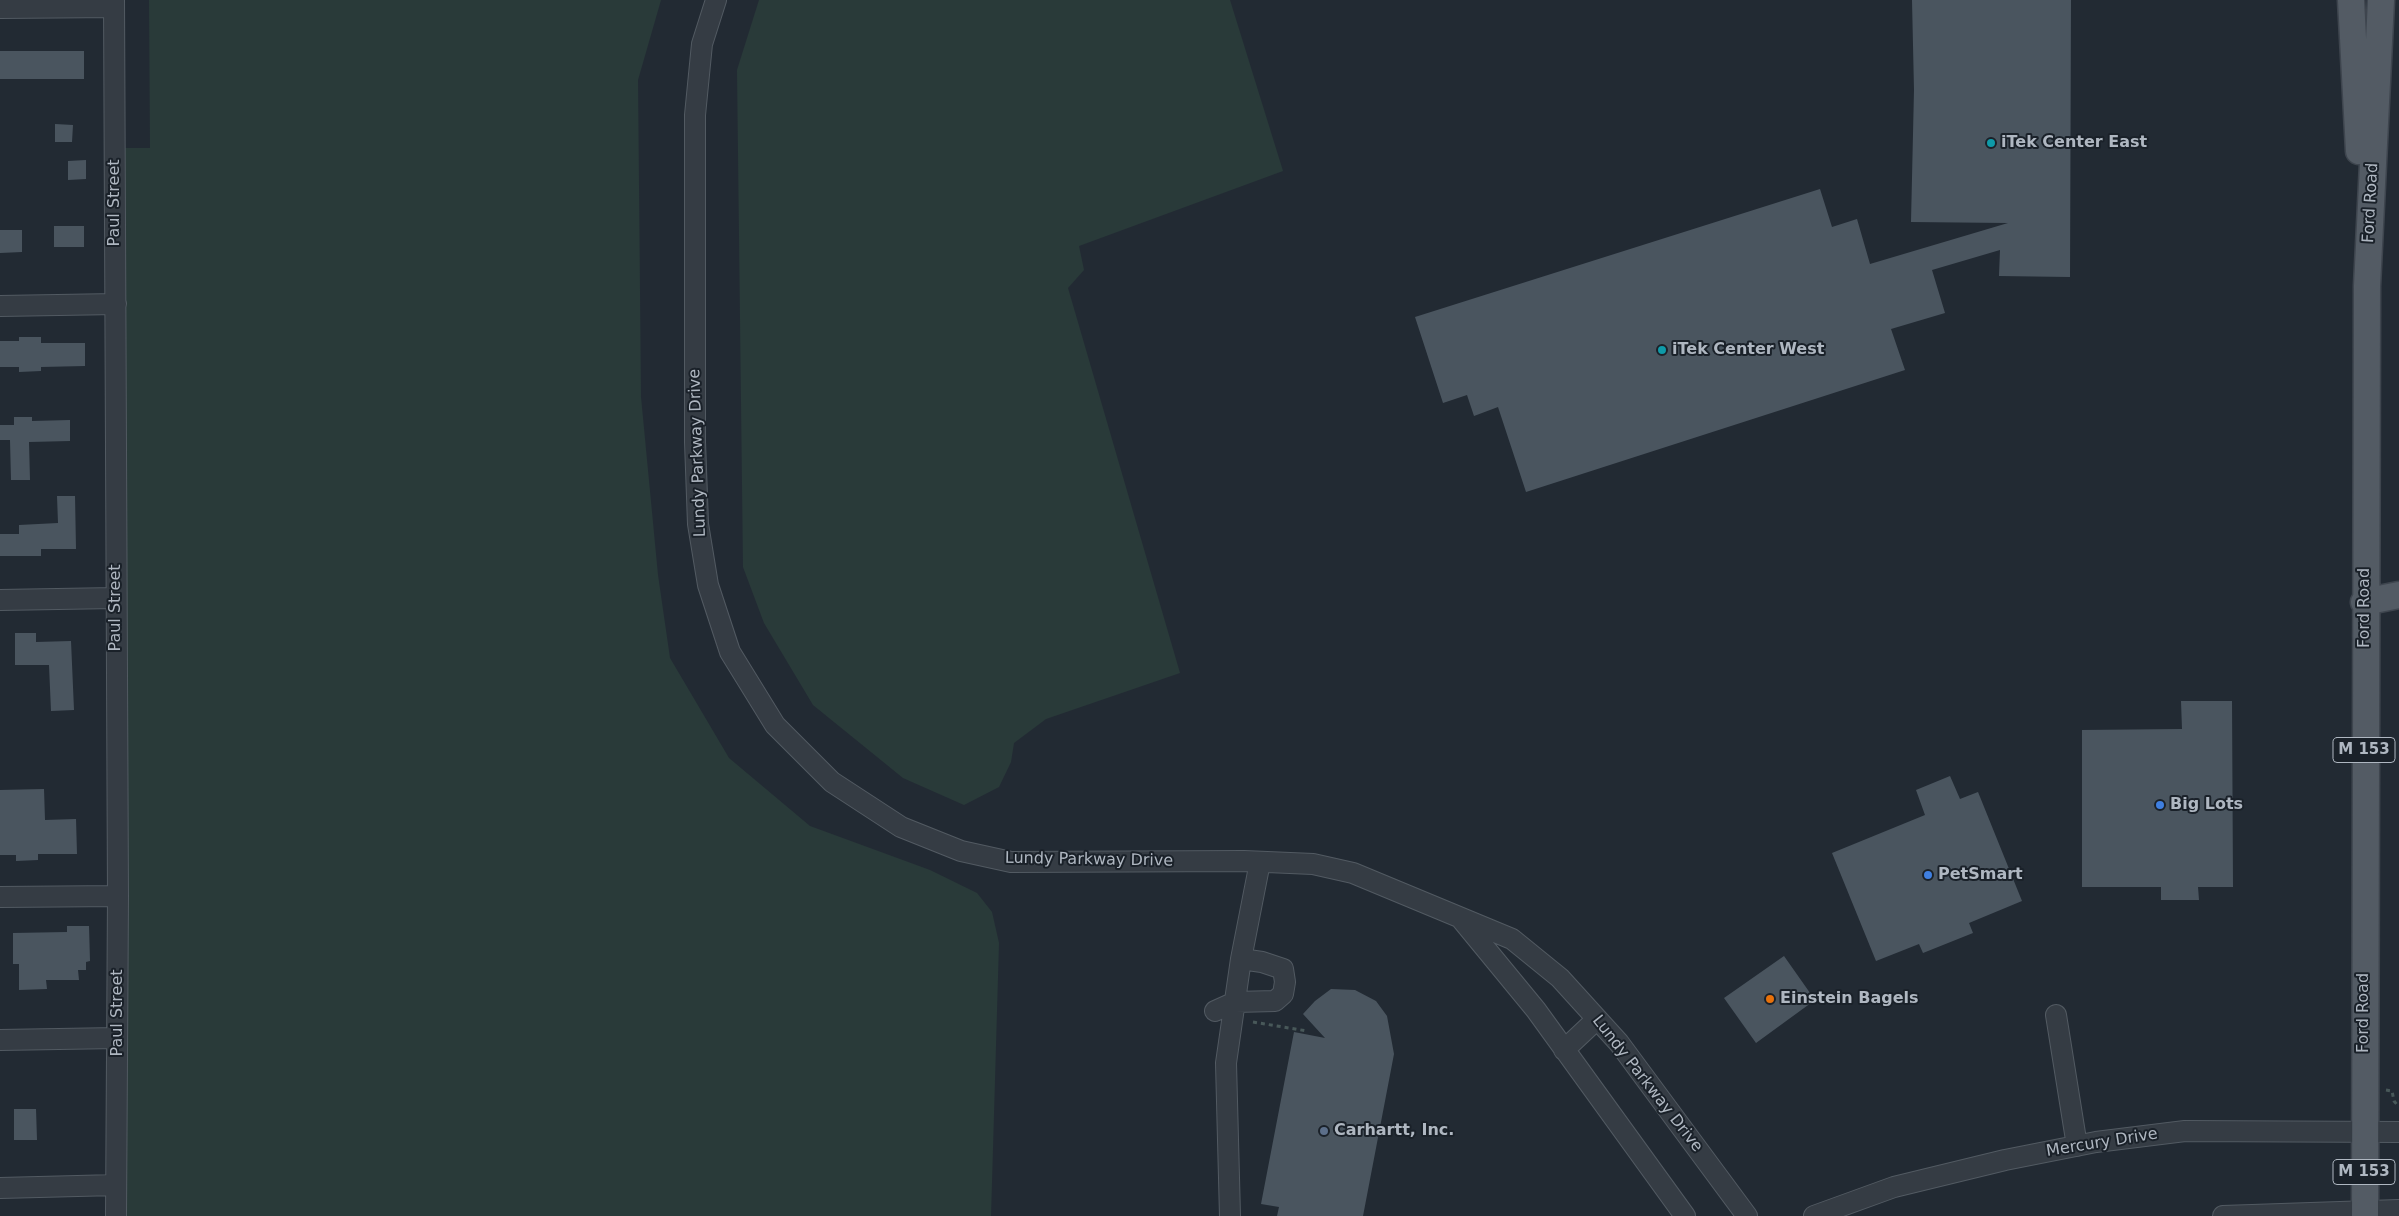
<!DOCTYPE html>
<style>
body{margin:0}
canvas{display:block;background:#222a33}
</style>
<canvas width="2399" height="1216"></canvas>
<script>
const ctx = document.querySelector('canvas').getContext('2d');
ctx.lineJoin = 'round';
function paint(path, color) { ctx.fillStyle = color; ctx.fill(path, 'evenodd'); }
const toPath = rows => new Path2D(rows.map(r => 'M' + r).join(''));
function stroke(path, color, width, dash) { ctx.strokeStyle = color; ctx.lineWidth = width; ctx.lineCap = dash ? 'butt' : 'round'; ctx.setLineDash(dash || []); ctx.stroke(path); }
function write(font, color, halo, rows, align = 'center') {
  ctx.font = font + ' "DejaVu Sans",sans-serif'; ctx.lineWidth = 4; ctx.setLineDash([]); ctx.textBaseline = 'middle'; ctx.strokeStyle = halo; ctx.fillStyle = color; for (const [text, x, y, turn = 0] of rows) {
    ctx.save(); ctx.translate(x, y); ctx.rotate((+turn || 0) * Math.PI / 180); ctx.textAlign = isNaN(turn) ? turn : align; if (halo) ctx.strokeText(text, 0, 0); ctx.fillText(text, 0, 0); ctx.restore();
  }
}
paint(toPath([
 [149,0,661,0,638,80,641,397,658,575,670,658,729,758,810,826,930,870,977,893,992,912,999,943,991,1216,125,1216,124,148,150,148],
 [759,0,1230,0,1283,171,1079,246,1084,270,1068,288,1180,673,1046,719,1014,743,1011,762,999,787,964,805,903,778,813,705,764,623,743,567,737,70]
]), '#293a39');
paint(toPath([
 [1912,0,2071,0,2070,277,1999,276,2000,250,1932,270,1945,313,1891,329,1905,370,1526,492,1498,407,1474,416,1467,395,1443,403,1415,317,1820,189,1832,227,1857,219,1870,264,2008,223,1911,222,1914,90],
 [0,51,84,51,84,79,0,79],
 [55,124,73,125,72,142,55,142],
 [86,160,86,179,68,180,68,161],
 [54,226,84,226,84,247,54,247],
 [0,230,22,230,22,252,0,253],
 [19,337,41,337,41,343,85,343,85,366,41,367,41,371,19,372,19,367,0,367,0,341,19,341],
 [14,417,32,417,32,421,70,420,70,441,29,442,30,480,11,480,10,440,0,440,0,425,14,425],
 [57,496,75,496,76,549,41,549,41,556,0,556,0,534,19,534,19,525,58,523],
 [15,633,36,633,36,642,71,641,74,710,51,711,49,665,15,665],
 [2181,701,2232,701,2233,887,2198,887,2199,900,2161,900,2161,887,2082,887,2082,730,2182,729],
 [1950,776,1960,799,1978,792,2022,901,1969,923,1973,933,1923,953,1919,944,1876,961,1832,853,1925,815,1916,790],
 [44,789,45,820,76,819,77,854,38,854,38,860,16,861,16,855,0,855,0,790],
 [67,926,89,926,90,961,86,962,86,970,78,970,79,980,46,980,47,989,19,990,19,964,13,964,13,933,67,932],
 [1784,956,1815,1000,1756,1043,1724,998],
 [1331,989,1355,990,1376,1001,1387,1016,1394,1054,1363,1216,1277,1216,1279,1207,1261,1204,1294,1032,1325,1038,1303,1014,1315,1001],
 [14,1109,36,1109,37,1140,14,1140]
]), '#4a555f');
const minor = toPath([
 [114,0,118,896,116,1216],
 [716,0,702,44,695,115,695,442,698,524,708,585,730,652,775,725,832,782,901,827,961,851,1011,862,1244,861,1313,864,1353,873,1512,939,1560,978,1619,1043,1747,1216],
 [0,8,114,7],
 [0,306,116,304],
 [0,600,115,598],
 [0,897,118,896],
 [1462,920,1536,1010,1685,1216],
 [1215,1011,1235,1002,1275,1001,1283,994,1285,982,1283,969,1262,962,1241,959],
 [2056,1015,2077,1146],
 [0,1040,117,1038],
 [1564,1050,1597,1019],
 [0,1188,116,1185],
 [1230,1216,1226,1063,1241,959,1260,862],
 [1814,1216,1894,1187,2005,1160,2096,1142,2185,1131,2399,1132],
 [2223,1216,2399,1210]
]);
const major = toPath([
 [2351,0,2359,151],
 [2364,602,2399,595],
 [2365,1216,2367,286,2381,0]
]);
stroke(minor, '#525a62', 22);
stroke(major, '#3e454e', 29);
stroke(toPath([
 [1253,1022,1307,1031],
 [2386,1090,2392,1091,2394,1101,2399,1107]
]), '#485859', 3, [4, 4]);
stroke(minor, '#353c44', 20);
stroke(major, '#535b64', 26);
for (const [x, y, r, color] of [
 [1991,143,5,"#0f9aa8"],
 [1662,350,5,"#0f9aa8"],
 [2160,805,5,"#3f7fe0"],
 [1928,875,5,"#3f7fe0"],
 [1770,999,5,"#e8710a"],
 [1324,1131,5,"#5c6f8a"]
]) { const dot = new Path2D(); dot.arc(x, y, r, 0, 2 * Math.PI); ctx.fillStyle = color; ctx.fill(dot); stroke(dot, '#1a2129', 2); }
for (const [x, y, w] of [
 [2364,750,62],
 [2364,1172,62]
]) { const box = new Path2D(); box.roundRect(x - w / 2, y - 12.5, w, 25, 4); ctx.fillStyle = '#1a2129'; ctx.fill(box); stroke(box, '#afb7c1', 1); }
write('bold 15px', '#afb7c1', null, [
 ["M 153",2364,750],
 ["M 153",2364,1172]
]);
write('bold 16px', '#afb7c1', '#1a2129', [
 ["iTek Center East",2001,143],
 ["iTek Center West",1672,350],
 ["Big Lots",2170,805],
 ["PetSmart",1938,875],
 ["Einstein Bagels",1780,999],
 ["Carhartt, Inc.",1334,1131]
], 'left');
write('16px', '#afb7c1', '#1a2129', [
 ["Paul Street",115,203,-90],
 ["Ford Road",2371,203,-87],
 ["Lundy Parkway Drive",698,453,-92],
 ["Paul Street",116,608,-90],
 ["Ford Road",2365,608,-90],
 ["Lundy Parkway Drive",1089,860,1],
 ["Paul Street",118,1013,-90],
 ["Ford Road",2364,1013,-90],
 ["Lundy Parkway Drive",1647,1084,52],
 ["Mercury Drive",2102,1143,-9]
]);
</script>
